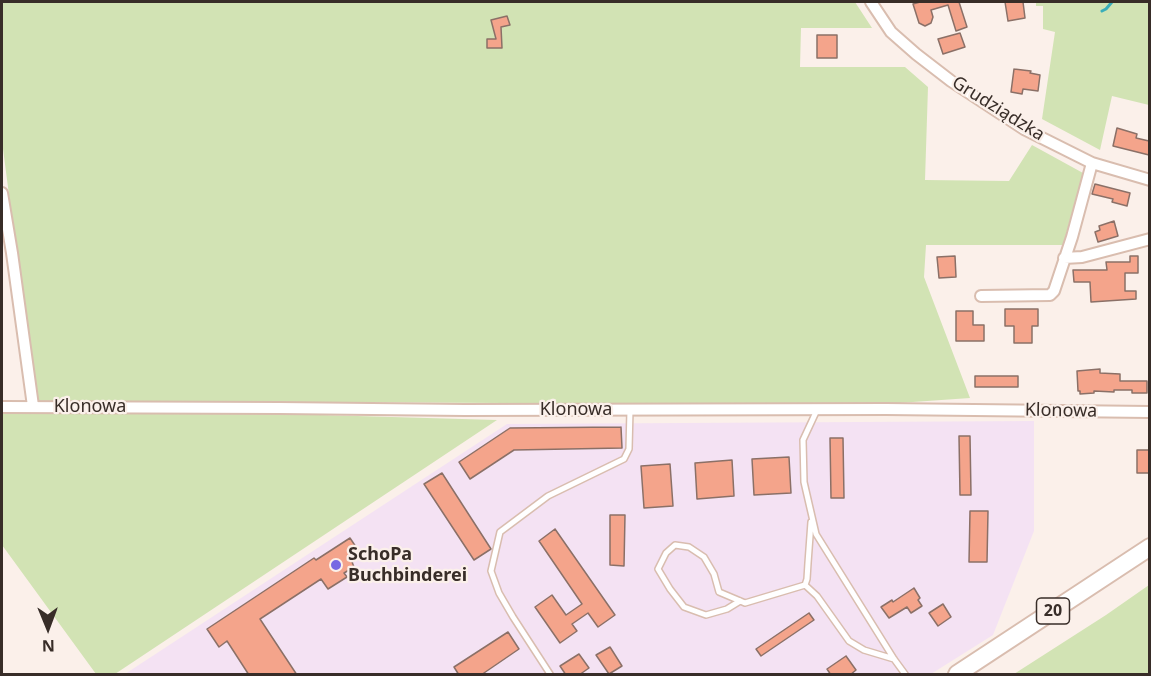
<!DOCTYPE html>
<meta charset="utf-8">
<style>
body{margin:0}
#map{position:relative;width:1151px;height:676px;overflow:hidden;background:#fbf0ea;font-family:"Noto Sans",sans-serif}
canvas{display:block}
.frame{position:absolute;inset:0;border:3px solid #382d28;pointer-events:none}
.north{position:absolute;left:18px;top:598px;width:60px;height:60px;-webkit-text-stroke:4px #fbf0ea;paint-order:stroke;rotate:179deg;font-size:16px;font-weight:700;line-height:24px;text-align:center;color:#382d28}
.north::after{content:'';display:block;margin:auto;width:21px;height:27px;background:#382d28;clip-path:polygon(50% 0,100% 100%,50% 72%,0 100%)}
</style>
<div id="map">
<canvas width="1151" height="676"></canvas>
<div class="frame"></div>
<div class="north">N</div>
</div>
<script>
const ctx = document.querySelector('canvas').getContext('2d');
ctx.lineJoin = 'round';
function paint(path, color) { ctx.fillStyle = color; ctx.fill(path, 'evenodd'); }
const toPath = rows => new Path2D(rows.map(r => 'M' + r).join(''));
function stroke(path, color, width, dash) { ctx.strokeStyle = color; ctx.lineWidth = width; ctx.lineCap = dash ? 'butt' : 'round'; ctx.setLineDash(dash || []); ctx.stroke(path); }
function write(font, color, halo, rows, align = 'center') {
  ctx.font = font + ' "Noto Sans",sans-serif'; ctx.lineWidth = 4.5; ctx.setLineDash([]); ctx.textBaseline = 'middle'; ctx.strokeStyle = halo; ctx.fillStyle = color; for (const [text, x, y, turn = 0] of rows) {
    ctx.save(); ctx.translate(x, y); ctx.rotate((+turn || 0) * Math.PI / 180); ctx.textAlign = isNaN(turn) ? turn : align; if (halo) ctx.strokeText(text, 0, 0); ctx.fillText(text, 0, 0); ctx.restore();
  }
}
paint(toPath([
 [1034,421,1034,531,993,635,931,674,125,674,507,424]
]), '#f4e2f3');
paint(toPath([
 [2,2,855,2,872,28,801,28,800,67,905,67,928,87,925,180,1009,181,1032,145,1083,173,1063,245,926,245,924,277,970,398,870,405,321,402,322,415,497,420,115,674,96,674,2,545,2,412,37,411,2,141],
 [1036,2,1149,2,1149,105,1112,96,1100,150,1042,119,1055,32,1043,29,1043,6,1036,6],
 [1149,585,1149,674,1014,674,1106,615]
]), '#d2e3b4');
stroke(toPath([
 [1102,11,1106,9,1112,2]
]), '#3aaeba', 3);
const building = toPath([
 [920,2,959,2,967,27,956,31,948,5,931,10,933,17,931,23,925,26,919,23,913,4,920,2],
 [1005,2,1023,2,1025,18,1008,21,1005,2],
 [507,16,510,25,501,27,502,48,487,48,487,39,496,39,491,20,507,16],
 [960,33,965,47,943,54,938,39,960,33],
 [817,35,837,35,837,58,817,58,817,35],
 [1014,69,1031,71,1030,73,1040,75,1038,91,1023,89,1022,94,1011,92,1014,69],
 [1117,128,1137,134,1136,138,1149,141,1149,155,1113,146,1117,128],
 [1095,184,1130,193,1127,206,1112,202,1113,199,1092,194,1095,184],
 [1114,221,1118,236,1098,242,1095,232,1100,230,1099,226,1114,221],
 [955,256,956,277,939,278,937,257,955,256],
 [1130,256,1138,256,1138,273,1125,273,1125,291,1136,291,1136,299,1091,302,1090,282,1074,282,1073,270,1107,270,1106,262,1130,262,1130,256],
 [1005,309,1038,309,1038,326,1032,326,1032,343,1014,343,1014,326,1005,326,1005,309],
 [956,311,973,311,973,325,984,325,984,341,956,341,956,311],
 [1100,369,1100,373,1120,374,1120,381,1147,381,1147,393,1132,393,1132,390,1114,390,1114,392,1094,391,1094,393,1080,394,1080,391,1078,391,1077,371,1100,369],
 [975,376,1018,376,1018,387,975,387,975,376],
 [621,427,622,448,514,450,470,479,459,462,510,428,621,427],
 [959,436,970,436,971,495,960,495,959,436],
 [830,438,843,438,844,498,831,498,830,438],
 [1137,450,1149,450,1149,473,1137,473,1137,450],
 [789,457,791,493,754,495,752,459,789,457],
 [732,460,734,496,697,499,695,463,732,460],
 [670,464,673,506,644,508,641,466,670,464],
 [442,473,491,549,474,560,424,484,442,473],
 [970,511,988,511,987,562,969,562,970,511],
 [610,515,625,515,624,566,610,565,610,515],
 [555,529,615,615,598,627,588,613,572,624,577,631,560,643,535,607,552,595,566,615,582,604,539,541,555,529],
 [350,538,362,556,352,562,354,567,344,573,347,577,328,589,321,579,260,619,297,675,249,675,227,641,219,647,207,629,314,558,316,560,350,538],
 [914,588,920,598,918,600,922,606,911,613,907,607,889,618,881,607,892,600,893,602,914,588],
 [943,604,951,617,938,626,929,613,943,604],
 [809,613,814,620,761,656,756,649,809,613],
 [508,632,519,649,481,675,459,675,454,667,508,632],
 [610,647,622,666,609,674,596,655,610,647],
 [579,654,589,668,579,675,566,675,560,666,579,654],
 [846,656,856,670,850,675,831,675,827,669,846,656]
]);
paint(building, '#f4a48b');
stroke(building, '#8b7067', 1.5);
const service = toPath([
 [817,410,803,440,804,482,816,534,894,659,905,674],
 [811,522,808,563,807,579,805,585,817,596,849,641,864,650,894,659],
 [740,601,727,609,706,615,684,607,670,589,658,569,666,553,675,545,689,547,704,557,714,574,719,592,745,603,805,585],
 [550,674,513,617,499,593,491,571,500,532,548,496,624,459,629,449,630,410]
]);
const minor = toPath([
 [871,2,891,32,916,54,951,81,1024,129,1092,163,1150,180],
 [2,193,12,253,33,406],
 [1064,258,1082,257,1150,239],
 [981,296,1050,295,1054,291,1072,237,1092,163],
 [2,407,279,408,465,410,886,409,1150,412]
]);
const primary = toPath([
 [957,674,1150,547]
]);
stroke(service, '#d9bdaf', 8);
stroke(minor, '#d9bdaf', 14);
stroke(primary, '#d9bdaf', 20);
stroke(service, '#fff', 5);
stroke(minor, '#fff', 10);
stroke(primary, '#fff', 16);
for (const [x, y, r, color] of [
 [336,565,6,"#7668e3"]
]) { const dot = new Path2D(); dot.arc(x, y, r, 0, 2 * Math.PI); ctx.fillStyle = color; ctx.fill(dot); stroke(dot, '#fbf0ea', 2); }
for (const [x, y, w] of [
 [1053,611,33]
]) { const box = new Path2D(); box.roundRect(x - w / 2, y - 13, w, 26, 4.5); ctx.fillStyle = '#fbf0ea'; ctx.fill(box); stroke(box, '#382d28', 1.5); }
write('bold 16px', '#382d28', null, [
 ["20",1053,611]
]);
write('18px', '#382d28', '#fbf0ea', [
 ["Grudziądzka",998,109,32],
 ["Klonowa",90,407],
 ["Klonowa",576,410],
 ["Klonowa",1061,411,1]
]);
write('bold 18px', '#382d28', '#fbf0ea', [
 ["SchoPa",348,555],
 ["Buchbinderei",348,576]
], 'left');
</script>
